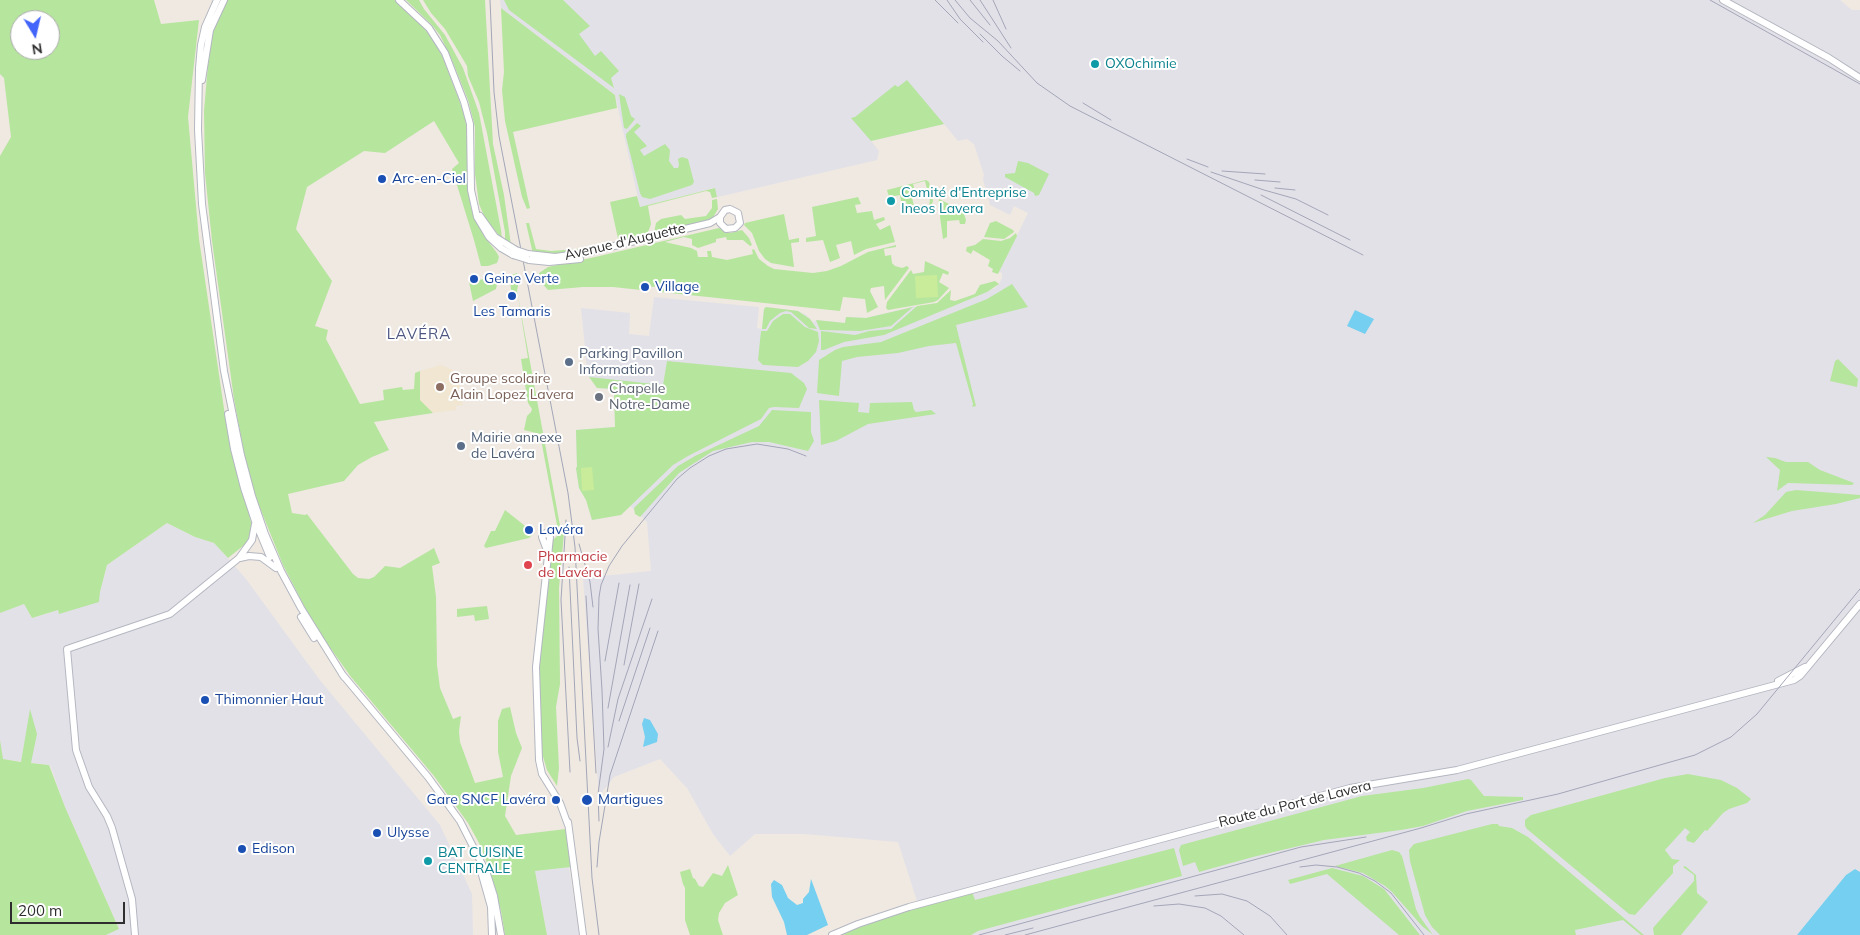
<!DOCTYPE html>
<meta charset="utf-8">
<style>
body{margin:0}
#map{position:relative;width:1860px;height:935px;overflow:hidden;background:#efe9e1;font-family:Mulish,sans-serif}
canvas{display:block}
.north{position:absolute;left:10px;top:10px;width:50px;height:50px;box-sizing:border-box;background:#fff;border:1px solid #ababab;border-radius:50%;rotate:171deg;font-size:14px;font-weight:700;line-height:20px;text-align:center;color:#2e2e2e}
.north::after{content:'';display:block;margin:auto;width:18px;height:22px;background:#4264fb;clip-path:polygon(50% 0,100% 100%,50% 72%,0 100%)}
.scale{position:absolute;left:10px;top:902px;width:115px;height:22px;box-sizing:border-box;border:2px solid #2e2e2e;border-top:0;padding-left:6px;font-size:15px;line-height:18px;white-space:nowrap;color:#2e2e2e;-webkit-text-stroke:4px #fff;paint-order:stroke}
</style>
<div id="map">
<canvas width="1860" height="935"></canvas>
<div class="north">N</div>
<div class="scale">200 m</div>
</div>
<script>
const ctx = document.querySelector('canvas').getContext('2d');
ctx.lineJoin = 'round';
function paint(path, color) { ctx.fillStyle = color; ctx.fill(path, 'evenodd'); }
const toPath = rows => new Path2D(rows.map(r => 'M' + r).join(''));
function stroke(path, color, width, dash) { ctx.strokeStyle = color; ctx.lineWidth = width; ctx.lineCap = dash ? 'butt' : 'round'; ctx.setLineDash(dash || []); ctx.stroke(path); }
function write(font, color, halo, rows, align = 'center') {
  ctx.font = font + ' Mulish,sans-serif'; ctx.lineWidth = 4; ctx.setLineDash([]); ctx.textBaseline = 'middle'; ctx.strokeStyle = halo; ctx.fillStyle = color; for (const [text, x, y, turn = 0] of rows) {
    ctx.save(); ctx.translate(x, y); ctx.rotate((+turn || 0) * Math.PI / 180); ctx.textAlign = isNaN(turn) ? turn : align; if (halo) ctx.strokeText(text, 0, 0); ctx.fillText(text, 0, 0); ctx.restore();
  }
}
paint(toPath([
 [500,0,1840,0,1852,10,1860,10,1860,872,1855,869,1846,875,1797,935,928,935,898,842,804,834,755,834,730,856,713,834,687,788,660,759,614,777,599,796,583,578,651,571,647,522,630,506,619,515,592,520,587,500,579,488,576,468,577,467,576,430,615,427,614,389,597,388,588,375,585,353,587,350,585,347,581,308,630,313,629,334,649,336,654,297,759,307,757,328,762,329,764,309,766,307,798,311,806,315,813,322,816,320,845,323,846,317,866,318,915,306,920,319,995,288,999,284,1002,278,1002,273,999,272,1028,213,1014,206,1010,215,990,205,983,179,984,175,974,144,967,139,958,141,944,124,871,141,879,151,877,160,722,196,717,197,714,188,640,207,615,95,501,8],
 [167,523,195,537,214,543,228,558,246,579,319,679,440,825,472,894,473,935,106,935,119,929,65,807,50,765,0,759,0,613,24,604,32,618,58,610,59,613,100,592,107,565],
 [569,867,579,935,547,935,535,871]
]), '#e3e1e8');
paint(toPath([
 [441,365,453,370,453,375,457,374,463,405,456,406,456,410,433,413,420,400,420,371]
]), '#f0e6d1');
paint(toPath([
 [0,0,154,0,161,24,199,20,188,117,199,239,227,429,252,526,248,542,228,558,214,543,195,537,167,523,107,565,100,592,99,602,59,614,58,610,32,618,24,604,0,613,0,156,11,137,4,78,0,74],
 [20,20,50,20,50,50,20,50],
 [227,0,395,0,424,28,435,43,443,58,459,100,465,117,467,133,467,182,471,208,484,236,497,253,499,257,497,263,488,266,481,266,474,240,452,169,459,163,434,121,385,153,364,151,307,187,296,229,332,281,315,326,328,330,326,339,360,404,384,400,383,390,402,387,403,390,414,389,415,373,420,371,420,400,433,413,374,422,389,450,372,457,358,465,344,481,288,494,292,513,305,515,307,514,353,574,358,578,369,579,374,577,385,566,400,568,434,548,440,563,432,566,436,597,437,665,440,688,453,719,461,716,459,731,460,742,475,783,503,777,498,752,498,721,502,709,510,707,516,733,522,748,511,776,505,816,516,835,566,829,571,867,535,871,547,935,505,935,501,911,489,868,479,843,468,823,434,776,351,677,314,625,283,565,258,503,247,469,234,399,212,241,205,173,204,111,209,53,213,31,219,14],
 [406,0,419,0,424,9,445,35,463,68,479,113,501,230,502,239,485,218,479,204,475,174,475,127,468,100,452,60,440,35,431,24],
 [423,0,485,0,493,144,504,195,511,245,505,242,505,232,487,133,479,102,468,76,467,66,445,29,431,13],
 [504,0,563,0,590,26,579,34,595,56,601,51,619,71,611,78,614,88,509,10],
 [501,8,615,95,617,108,513,132,530,208,527,209,522,197,505,121,502,90,504,72],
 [907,80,944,124,871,141,851,118,855,117,895,85,898,87],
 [619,94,625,97,631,116,635,119,627,129,624,128],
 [637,123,641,126,634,132,647,146,640,150,644,156,665,144,670,150,669,161,674,168,678,168,679,165,678,159,682,157,688,159,694,182,692,185,650,199,642,197,640,193,626,137,626,134],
 [1018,161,1028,163,1049,174,1039,195,1035,196,1034,193,1005,177,1005,174,1015,173],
 [926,180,929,182,933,201,929,211,928,210,930,200,925,181,913,184,917,197,912,198,914,206,922,205,924,211,906,215,904,208,907,207,906,201,901,201,900,195,889,197,887,190],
 [715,188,717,197,712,198,710,192,706,191,648,206,651,224,647,235,619,243,610,202,637,196,640,207],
 [858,197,861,204,855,205,857,213,872,211,874,220,884,217,885,220,876,224,880,230,890,225,895,242,866,249,854,255,851,241,836,245,840,258,830,262,823,240,806,242,806,238,816,236,812,207],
 [717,199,718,209,712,219,654,233,656,223,661,219,681,215,685,219,706,216,712,208,712,200],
 [939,199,963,211,966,220,965,224,960,224,959,220,947,221,947,237,943,239,940,217,940,209,938,207],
 [784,214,789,240,799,238,799,242,791,243,794,267,771,263,765,259,759,251,752,233,744,225,745,223],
 [996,221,1013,230,1014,232,1004,239,984,237,990,223],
 [526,223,529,223,536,249,551,251,579,249,610,242,610,245,562,255,533,254],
 [719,228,730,233,742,230,749,238,752,245,750,246,743,240,727,240,726,237,716,239,716,242,698,248,692,245,692,239,684,237,665,242,691,248,697,251,698,257,708,257,707,251,711,251,712,257,727,260,753,254,752,250,754,249,759,259,768,266,774,269,813,273,827,271,841,266,868,252,896,245,896,247,884,249,885,256,891,255,892,263,895,266,902,268,907,266,909,268,885,300,884,286,871,288,870,291,878,307,867,313,865,299,843,297,840,311,661,292,658,287,643,286,641,290,613,287,583,287,548,290,540,281,539,273,548,267,591,258],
 [1016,233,1017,236,998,274,992,272,993,269,988,266,990,260,973,250,971,254,966,251,967,247,975,245,983,239,1001,241,1010,238],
 [925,261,949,272,948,275,943,273,939,282,949,288,938,300,934,302,888,310,886,308,887,302,911,270,913,274,924,272],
 [517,273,519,280,517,291,561,531,558,531,557,525,540,434,524,430,527,416,531,412,532,409,528,403,521,359,528,358,518,297,512,298,510,281,512,275],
 [489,278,497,284,496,289,473,301,469,282],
 [995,281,999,284,987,292,884,335,844,342,824,350,821,350,821,331,855,335,869,331,891,329,917,306,937,303,951,290,950,300,955,301,975,294,980,285],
 [1012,284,1028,307,956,325,976,406,972,407,973,404,956,343,929,346,898,353,857,357,842,361,839,396,817,393,819,360,835,350,843,347,881,342,987,299],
 [766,307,798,311,810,319,817,329,809,328,791,312,786,311,780,313,770,321,766,329,762,329,764,309],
 [913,307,891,326,860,331,820,330,816,320,845,323,846,317,866,318],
 [783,314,790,314,805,327,818,332,819,341,816,352,808,361,798,367,763,365,758,360,761,331,767,331,773,321],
 [1838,359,1858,379,1857,387,1830,381,1835,361],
 [667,361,791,373,804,383,807,389,799,408,774,407,769,408,761,419,688,456,673,465,621,515,592,520,586,500,579,488,576,468,577,467,576,430,615,427,614,389,597,388,589,377,663,385],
 [819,400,859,403,858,412,869,413,870,403,912,402,914,410,916,412,931,410,936,414,868,424,836,441,821,445],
 [772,410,811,412,811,432,814,441,808,451,769,442,752,442,713,451,679,473,640,517,635,514,634,508,638,504,678,466,695,456,759,426],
 [1766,457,1775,458,1786,462,1808,462,1820,470,1854,483,1852,485,1788,483,1777,491,1780,470],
 [1796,490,1860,495,1860,498,1836,504,1792,511,1753,523,1765,515,1786,492],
 [505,510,534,533,529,538,486,548,484,546,491,531,495,531],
 [564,533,559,588,560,684,556,707,559,768,557,786,547,770,541,750,538,669,551,546,553,540,559,534],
 [487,606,489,619,475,621,474,615,457,617,457,609],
 [30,709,37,734,31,763,49,765,65,807,119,929,106,935,0,935,0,740,3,759,21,762],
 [1688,774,1721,780,1737,788,1751,799,1747,803,1729,809,1723,813,1707,831,1705,830,1694,843,1687,841,1686,837,1690,832,1685,828,1665,850,1672,859,1680,860,1673,866,1673,873,1635,915,1629,914,1527,829,1525,826,1525,820,1531,815,1665,778],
 [1468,779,1471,780,1484,796,1523,797,1523,800,1467,811,1423,826,1401,830,1324,840,1253,857,1199,872,1195,862,1183,866,1179,850,1181,845,1362,796,1423,788],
 [1492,824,1498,824,1499,826,1512,828,1528,837,1644,935,1641,935,1623,920,1575,930,1576,935,1440,935,1432,927,1425,915,1410,861,1409,850,1414,844],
 [1174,848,1182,876,978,931,971,935,837,935,920,906,972,892,975,900],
 [1392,850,1399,852,1402,856,1416,909,1420,917,1433,935,1422,926,1392,892,1385,886,1363,873,1335,866],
 [728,865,738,895,725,903,719,913,718,920,723,935,690,935,685,920,685,888,683,884,680,872,690,869,693,878,695,879,699,886,703,887,713,873,722,876],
 [1685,866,1696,875,1697,893,1708,902,1681,935,1654,935,1653,928,1694,881,1694,875,1683,867],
 [1332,868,1363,876,1384,889,1420,935,1399,935,1327,874,1290,884,1288,880]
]), '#b6e59e');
paint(toPath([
 [937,275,938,297,916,298,915,276],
 [592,467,594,490,582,491,581,468]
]), '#c9ec9a');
paint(toPath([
 [1355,310,1374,319,1365,334,1347,326],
 [644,718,650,720,658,734,657,742,643,747,645,737,642,724],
 [1855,869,1860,872,1860,935,1797,935,1846,875],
 [811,879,828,925,807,935,787,935,784,922,772,897,771,884,774,880,782,885,788,898,797,905,803,903,803,899,809,892]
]), '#75cff0');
const secondary = toPath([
 [217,0,205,27,201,45,199,68,198,130,202,204,224,371,241,455,252,496,265,534,281,571,301,608,344,677],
 [399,0,429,28,445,53,464,102,470,124,471,190,477,217,489,237,501,248,513,255],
 [1723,0,1829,58,1860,78],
 [202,80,210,30,224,0],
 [480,216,495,237,516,250],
 [528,254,555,257,585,253,710,223,720,217,725,210,730,209,738,213,740,223,735,228,726,229,720,223,720,217],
 [529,260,549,262,580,259],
 [228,414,234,449,244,488,255,521,270,557],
 [548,553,542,537,546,533,550,537,536,667,539,760,542,774,560,803,568,825],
 [240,558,249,556,261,557,276,568],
 [301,617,314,638],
 [342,674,428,777,460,821,487,874,494,896,501,935],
 [1778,681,1805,667],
 [568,822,583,935],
 [480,868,491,907,492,935],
 [135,935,132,899,112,828,107,816,89,787,76,750,67,649,170,614,239,558,252,540,255,524],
 [832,935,858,924,909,907,1350,788,1457,770,1794,680,1800,676,1860,604]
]);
stroke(secondary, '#b4b7c1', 8);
stroke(secondary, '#fff', 6);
stroke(toPath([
 [490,0,494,92,499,136,568,493,575,547,592,878,599,935],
 [935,0,958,23],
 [947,0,960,19,983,42],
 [955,0,970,18,998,41,1037,83,1070,106,1363,255],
 [970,0,990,25],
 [980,0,1011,48],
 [993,0,1006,29],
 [1710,0,1860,84],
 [980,34,1002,56,1020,71],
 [1083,103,1111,120],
 [1187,159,1208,167],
 [1222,171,1265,174],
 [1211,172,1264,190,1296,199,1328,215],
 [1255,180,1280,182],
 [1275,188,1295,190],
 [1261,195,1350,240],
 [566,520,561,600,570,772],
 [579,544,590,582,593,607],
 [569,567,577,738,580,761],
 [586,596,596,773],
 [605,661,619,583],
 [624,665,639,584],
 [608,708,630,585],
 [619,721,650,628],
 [608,747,618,699,652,599],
 [599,821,598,794,604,749,602,690,598,629,599,597,601,585,609,566,622,546,677,479,690,468,709,456,726,449,757,444,788,449,806,456],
 [597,867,599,842,610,775,658,631],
 [1300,867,1316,865,1337,867,1359,873,1375,881,1391,893,1424,935],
 [1195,896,1222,894,1247,901,1270,916,1287,935],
 [1154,906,1179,904,1205,908,1221,916,1244,935],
 [979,935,1301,847,1366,837],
 [1005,935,1033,928],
 [1025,935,1421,828,1466,814,1558,794,1695,755,1731,737,1757,714,1860,589]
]), '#a3a6b8', 1);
const secondaryBridge = toPath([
 [516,250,528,254],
 [513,255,529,260]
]);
stroke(secondaryBridge, '#b4b7c1', 8, []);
stroke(secondaryBridge, '#fff', 6);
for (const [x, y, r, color] of [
 [1095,64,5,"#0f9aa8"],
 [382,179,5,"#1a4fb4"],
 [891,201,5,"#0f9aa8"],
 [474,279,5,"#1a4fb4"],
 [645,287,5,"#1a4fb4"],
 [512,296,5,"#1a4fb4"],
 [569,362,5,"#5c6f8a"],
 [440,387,5,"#8d6e63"],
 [599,397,5,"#6b7280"],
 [461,446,5,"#5c6f8a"],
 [529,530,5,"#1a4fb4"],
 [528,565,5,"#e0444e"],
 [205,700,5,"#1a4fb4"],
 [556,800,5,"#1a4fb4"],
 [587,800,6,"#1a4fb4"],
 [377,833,5,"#1a4fb4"],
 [242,849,5,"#1a4fb4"],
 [428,861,5,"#0f9aa8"]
]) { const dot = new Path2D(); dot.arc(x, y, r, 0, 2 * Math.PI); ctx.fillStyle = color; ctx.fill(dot); stroke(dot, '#fff', 2); }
write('14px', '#0d838f', '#fff', [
 ["OXOchimie",1105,64],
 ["Comité d'Entreprise",901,193],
 ["Ineos Lavera",901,209],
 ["BAT CUISINE",438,853],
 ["CENTRALE",438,869]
], 'left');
write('14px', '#164399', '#fff', [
 ["Arc-en-Ciel",392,179],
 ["Geine Verte",484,279],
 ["Village",655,287],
 ["Les Tamaris",512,312,"center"],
 ["Lavéra",539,530],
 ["Thimonnier Haut",215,700],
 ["Gare SNCF Lavéra",546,800,"right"],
 ["Martigues",598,800],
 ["Ulysse",387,833],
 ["Edison",252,849]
], 'left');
write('14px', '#2e2e2e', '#fff', [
 ["Avenue d'Auguette",625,242,-13],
 ["Route du Port de Lavera",1295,804,-14]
]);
write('14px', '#4e5e75', '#fff', [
 ["Parking Pavillon",579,354],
 ["Information",579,370],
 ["Mairie annexe",471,438],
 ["de Lavéra",471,454]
], 'left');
write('14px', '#785e54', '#fff', [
 ["Groupe scolaire",450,379],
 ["Alain Lopez Lavera",450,395]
], 'left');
write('14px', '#5b616d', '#fff', [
 ["Chapelle",609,389],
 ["Notre-Dame",609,405]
], 'left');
write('14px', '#be3a42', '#fff', [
 ["Pharmacie",538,557],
 ["de Lavéra",538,573]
], 'left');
ctx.letterSpacing = '1px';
write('15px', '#4d5680', '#fff', [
 ["LAVÉRA",419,334]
]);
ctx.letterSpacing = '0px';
</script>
